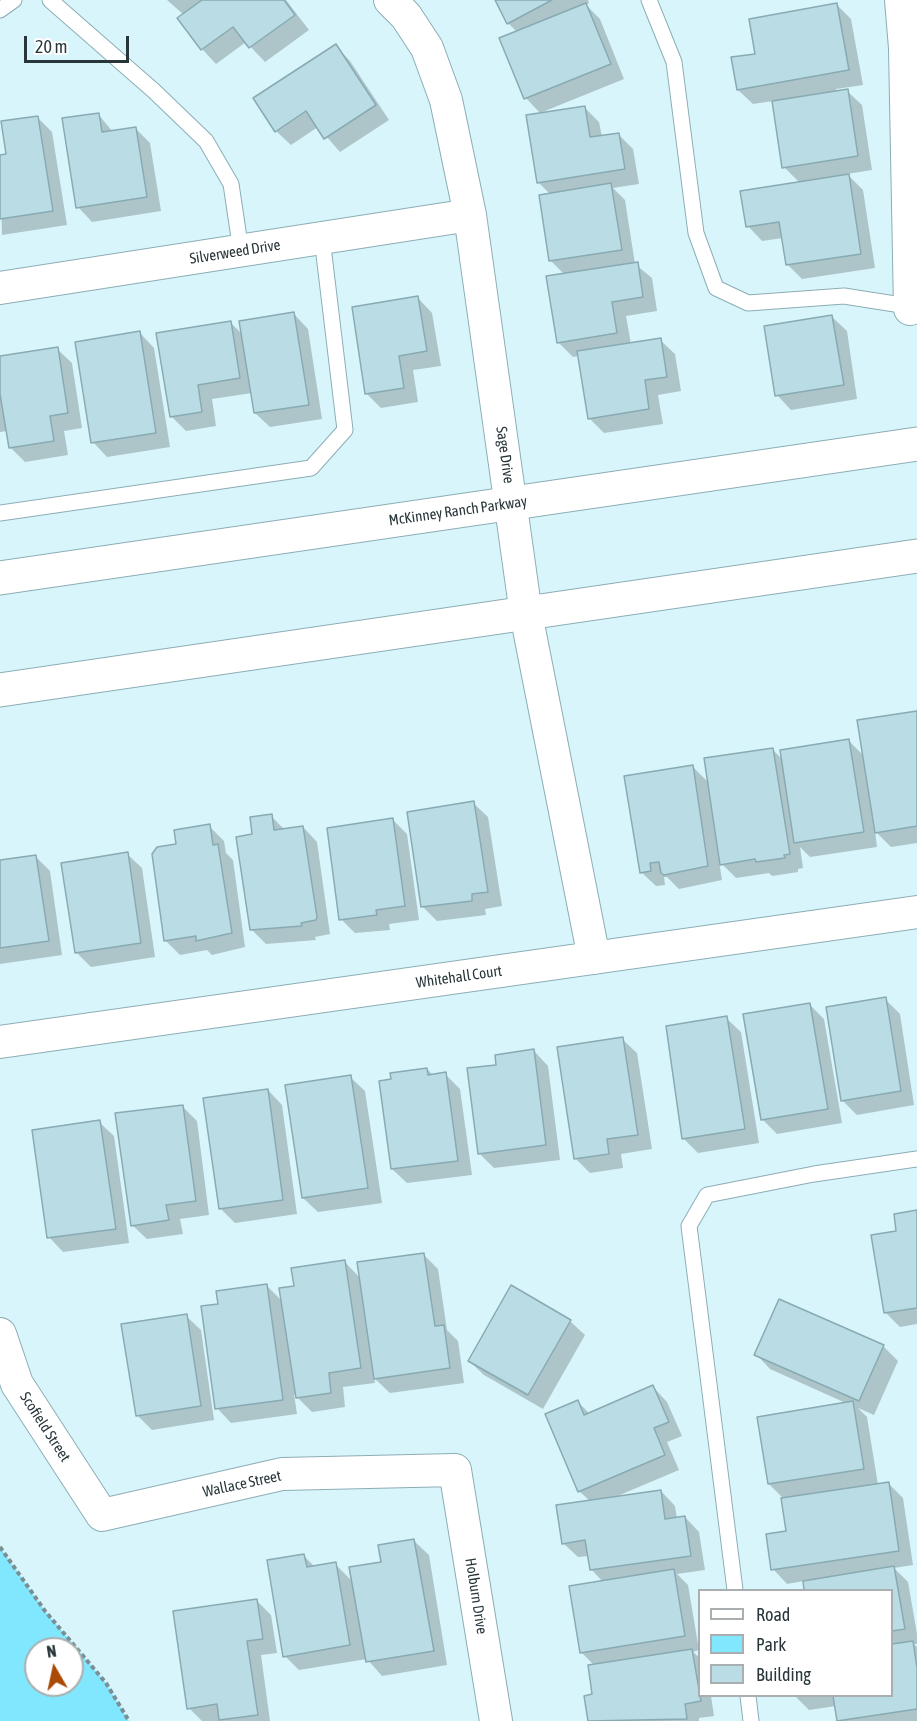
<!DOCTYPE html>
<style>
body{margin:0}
#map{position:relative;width:917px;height:1721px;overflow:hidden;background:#d9f5fc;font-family:"Asap Condensed",sans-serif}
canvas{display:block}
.legend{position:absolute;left:698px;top:1589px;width:195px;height:108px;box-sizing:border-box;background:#fff;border:2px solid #a9afb0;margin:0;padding:8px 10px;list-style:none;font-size:18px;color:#28363a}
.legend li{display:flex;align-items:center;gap:12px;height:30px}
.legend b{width:30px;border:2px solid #a9afb0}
.north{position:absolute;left:24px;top:1637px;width:60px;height:60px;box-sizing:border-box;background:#fff;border:2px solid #a9afb0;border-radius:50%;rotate:351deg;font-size:16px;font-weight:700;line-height:24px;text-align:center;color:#28363a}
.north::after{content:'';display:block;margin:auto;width:21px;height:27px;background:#ab4a05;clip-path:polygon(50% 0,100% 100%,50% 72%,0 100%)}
.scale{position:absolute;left:24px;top:36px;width:105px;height:27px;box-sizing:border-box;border:3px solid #28363a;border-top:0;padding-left:8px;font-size:18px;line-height:21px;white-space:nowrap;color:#28363a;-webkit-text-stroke:4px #fff;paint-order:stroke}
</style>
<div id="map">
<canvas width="917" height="1721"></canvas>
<ul class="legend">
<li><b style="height:8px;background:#fff"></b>Road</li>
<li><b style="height:16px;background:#81e7fe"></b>Park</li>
<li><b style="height:16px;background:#b9dce5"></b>Building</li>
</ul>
<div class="north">N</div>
<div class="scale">20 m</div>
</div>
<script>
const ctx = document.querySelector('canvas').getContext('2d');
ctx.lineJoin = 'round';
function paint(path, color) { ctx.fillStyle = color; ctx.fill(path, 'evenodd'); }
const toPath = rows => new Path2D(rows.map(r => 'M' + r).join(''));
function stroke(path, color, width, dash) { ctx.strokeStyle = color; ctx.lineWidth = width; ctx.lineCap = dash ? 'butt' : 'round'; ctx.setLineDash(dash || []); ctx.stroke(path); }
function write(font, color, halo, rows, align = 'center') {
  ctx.font = font + ' "Asap Condensed",sans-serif'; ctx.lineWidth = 6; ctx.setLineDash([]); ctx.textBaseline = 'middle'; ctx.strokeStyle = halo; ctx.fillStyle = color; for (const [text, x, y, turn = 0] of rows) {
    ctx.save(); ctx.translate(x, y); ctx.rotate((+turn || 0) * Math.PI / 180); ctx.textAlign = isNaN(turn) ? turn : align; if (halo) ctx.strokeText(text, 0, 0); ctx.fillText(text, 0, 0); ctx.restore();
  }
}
paint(toPath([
 [0,1547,45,1611,106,1683,129,1721,0,1721],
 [36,1649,72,1649,72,1685,36,1685]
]), '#81e7fe');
paint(toPath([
 [167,0,286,0,309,30,265,62,246,42,216,64,202,49,184,15],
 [496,0,588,0,589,3,586,5,600,19,624,79,540,113,526,98,517,32,508,23],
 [836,4,851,19,863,85,836,89,837,92,847,91,862,105,872,170,847,174,863,190,875,268,802,279,787,264,783,238,762,241,748,226,800,183,784,167,773,101,753,104,738,90,756,55],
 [336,46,350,61,389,120,340,152,318,127,291,145,276,131],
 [585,108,599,122,602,137,618,134,633,149,639,184,613,188,625,200,635,264,652,278,657,311,626,316,631,344,660,340,675,354,681,391,658,395,663,424,604,433,589,418,579,356,573,357,558,342,565,275,551,261,550,194,538,182],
 [98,114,113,132,135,128,150,143,161,211,92,222,78,207],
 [37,117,52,132,67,225,2,235,0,156,8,155],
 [418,298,432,313,441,366,413,370,418,402,381,408,367,394],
 [294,314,308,329,322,419,270,427,255,413,252,393,212,399,216,426,186,431,171,416,230,322,243,335],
 [832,317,847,331,857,399,791,410,777,395],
 [140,333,154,348,170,447,107,457,93,442],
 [57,349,72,363,82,428,64,431,68,455,25,462,10,447,7,431,0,432,0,358],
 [917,712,917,843,891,847,875,831,877,847,810,857,800,847,803,868,798,869,798,872,772,876,769,873,736,878,719,861,722,880,679,889,667,877,664,877,665,885,656,886,641,872,693,767,709,783,772,749,783,760,848,740,864,756],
 [473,803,488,817,502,906,485,909,486,915,437,921,422,906],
 [271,816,285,830,303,827,317,842,330,934,315,937,316,940,266,944,251,929,254,835],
 [392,819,407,834,419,920,389,924,390,930,355,933,341,919],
 [209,826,224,841,226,853,233,860,245,947,212,955,207,950,180,955,165,940,178,845],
 [127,854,142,868,155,957,91,967,76,952],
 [35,856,50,871,62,955,0,964,0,862],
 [885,999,900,1014,914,1105,857,1115,842,1100],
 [809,1004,824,1019,842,1123,777,1134,763,1120],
 [726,1018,741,1032,759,1143,698,1153,683,1138],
 [622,1039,637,1053,652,1149,621,1154,623,1168,590,1173,575,1158],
 [534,1051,548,1066,560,1160,494,1168,480,1154,498,1066],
 [427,1069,433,1075,445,1074,460,1089,472,1175,407,1183,392,1169],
 [350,1077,365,1091,382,1203,318,1212,303,1198],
 [268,1090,282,1105,297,1214,235,1223,220,1208],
 [182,1106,197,1121,209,1215,180,1219,183,1234,147,1239,132,1225],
 [99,1122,114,1136,129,1243,63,1252,49,1237],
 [917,1212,917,1324,900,1327,886,1313],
 [423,1254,438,1269,447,1330,458,1341,464,1383,390,1393,374,1378,375,1383,343,1387,345,1407,312,1412,294,1394,297,1414,231,1423,217,1408,220,1305,266,1285,282,1301,296,1287,344,1261,360,1278],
 [780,1301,884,1347,898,1361,874,1415,858,1408,867,1417,878,1485,888,1483,903,1498,913,1565,894,1568,908,1582,917,1634,917,1644,914,1644,917,1647,917,1721,839,1721,836,1706,809,1710,795,1696,892,1696,892,1590,806,1590,804,1581,787,1584,773,1569,787,1533,784,1499,769,1484,848,1404,770,1369,756,1354],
 [186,1316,201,1330,214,1420,152,1430,137,1415],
 [570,1321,585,1335,543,1409,484,1375,469,1361],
 [653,1387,667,1402,682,1436,667,1442,679,1470,615,1497,661,1491,675,1506,677,1519,685,1517,699,1532,705,1570,677,1574,688,1585,699,1650,693,1652,700,1658,700,1696,711,1696,714,1716,699,1718,699,1721,590,1721,586,1697,594,1695,594,1665,582,1653,603,1582,591,1569,589,1556,578,1557,563,1543,590,1501,579,1491,578,1402,590,1414],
 [414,1541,429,1555,447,1665,382,1676,367,1659,299,1670,285,1656,304,1556,315,1567,335,1564,353,1582],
 [257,1601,271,1615,277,1653,261,1655,270,1721,202,1721,189,1708]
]), '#0003');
const building = toPath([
 [202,0,284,0,295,15,249,48,233,27,201,50,177,18,202,0],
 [495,0,552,0,507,24,495,0],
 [586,3,611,64,524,99,499,38,586,3],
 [837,3,849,70,737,90,731,57,755,54,749,19,837,3],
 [336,44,376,105,324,139,306,111,275,132,253,98,336,44],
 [848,89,858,156,782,168,772,101,848,89],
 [585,106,590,137,619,133,625,169,537,183,526,115,585,106],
 [99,113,102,132,136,127,147,197,76,208,62,118,99,113],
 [38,116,53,211,0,219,0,155,6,154,1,121,38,116],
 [849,174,861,254,786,265,779,222,746,227,740,191,849,174],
 [611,183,622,250,549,261,539,195,611,183],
 [638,262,643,297,612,302,617,333,557,343,546,276,638,262],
 [418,296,427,351,399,356,404,388,365,394,352,307,418,296],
 [294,312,309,405,254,413,239,321,294,312],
 [832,315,844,385,775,396,764,326,832,315],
 [231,321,240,378,198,385,202,412,170,417,156,333,231,321],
 [140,331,156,433,91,443,75,342,140,331],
 [661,338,667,377,645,380,649,409,588,419,577,351,661,338],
 [58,347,68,413,50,416,54,441,9,448,0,394,0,356,58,347],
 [917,711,917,826,875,833,857,720,917,711],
 [849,739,864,832,794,843,780,750,849,739],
 [773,748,790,854,784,855,785,858,756,862,755,859,720,865,704,758,773,748],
 [693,765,708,866,664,875,661,873,659,862,650,863,651,871,640,873,624,776,693,765],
 [474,801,488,892,472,894,472,901,421,907,407,812,474,801],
 [272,814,274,830,303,826,317,917,316,920,301,923,302,926,250,930,236,837,252,834,250,817,272,814],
 [393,818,405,906,376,910,377,915,339,920,327,828,393,818],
 [210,824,213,845,218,844,232,933,196,941,196,936,164,941,152,854,157,847,176,844,174,830,210,824],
 [128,852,141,943,75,953,61,863,128,852],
 [36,855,49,941,0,948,0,860,36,855],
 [886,997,901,1091,841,1101,826,1007,886,997],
 [810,1003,828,1109,761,1120,743,1014,810,1003],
 [727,1016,745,1129,682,1139,666,1026,727,1016],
 [623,1037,638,1135,607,1139,609,1154,574,1159,557,1047,623,1037],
 [534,1049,546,1145,478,1154,467,1068,496,1065,495,1055,534,1049],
 [427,1068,428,1075,446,1072,458,1161,391,1169,379,1081,391,1079,390,1073,427,1068],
 [351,1075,368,1188,302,1198,285,1085,351,1075],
 [268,1089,283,1200,219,1209,203,1098,268,1089],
 [183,1105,196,1201,166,1205,169,1220,131,1226,115,1113,183,1105],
 [100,1120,116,1229,47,1238,32,1130,100,1120],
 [917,1210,917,1308,884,1313,871,1235,896,1231,894,1214,917,1210],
 [424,1253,435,1326,444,1325,450,1368,374,1379,357,1262,424,1253],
 [345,1260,361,1368,329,1373,331,1393,296,1398,279,1288,294,1286,291,1268,345,1260],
 [267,1284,283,1400,215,1409,201,1306,218,1304,216,1291,267,1284],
 [511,1285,571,1320,528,1395,468,1361,511,1285],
 [779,1299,884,1345,859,1401,754,1355,779,1299],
 [187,1314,201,1406,136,1416,121,1324,187,1314],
 [653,1385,669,1422,654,1428,665,1455,578,1492,545,1414,578,1400,584,1415,653,1385],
 [853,1401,864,1469,768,1484,757,1417,853,1401],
 [889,1482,899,1551,771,1570,766,1534,786,1531,781,1498,889,1482],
 [661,1490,665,1519,685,1516,691,1556,590,1570,585,1540,562,1544,556,1505,661,1490],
 [414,1539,434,1651,366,1662,349,1567,381,1562,378,1545,414,1539],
 [304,1554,307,1567,336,1562,350,1645,283,1657,267,1560,304,1554],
 [894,1566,905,1629,892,1631,892,1590,804,1590,803,1581,894,1566],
 [674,1569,685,1636,580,1653,569,1586,674,1569],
 [257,1599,263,1639,247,1641,258,1715,219,1720,217,1704,187,1709,173,1611,257,1599],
 [913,1641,917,1668,917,1709,837,1721,833,1696,892,1696,892,1644,913,1641],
 [692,1649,701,1701,685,1704,687,1719,588,1721,584,1696,592,1694,588,1665,692,1649]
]);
paint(building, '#b9dce5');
stroke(building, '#88aab2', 1.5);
const lane = toPath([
 [50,0,154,91,206,141,231,184,241,251],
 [649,0,674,62,696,233,716,288,748,303,844,296,914,307],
 [0,10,14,0],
 [0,513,311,468,345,430,322,238],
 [735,1590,689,1226,707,1195,814,1174,917,1159],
 [748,1696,751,1721]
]);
const street = toPath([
 [390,0,406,16,427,48,446,100,470,215,526,614,594,958],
 [901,0,905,48,910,309],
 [0,288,470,215],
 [0,1042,917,912],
 [0,1334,17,1384,102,1515,282,1474,455,1470,496,1721]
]);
const secondary = toPath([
 [0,578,917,444],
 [0,690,917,556]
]);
stroke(lane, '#8cadb5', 17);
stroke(street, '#8cadb5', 34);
stroke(secondary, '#8cadb5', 35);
stroke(toPath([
 [0,1547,45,1611,106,1683,129,1721]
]), '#7a8f94', 4, [4.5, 3]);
stroke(lane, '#fff', 15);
stroke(street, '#fff', 32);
stroke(secondary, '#fff', 33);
write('15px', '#28363a', '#fff', [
 ["Silverweed Drive",235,252,-9],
 ["Sage Drive",505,455,82],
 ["McKinney Ranch Parkway",458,511,-8],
 ["Whitehall Court",459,977,-8],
 ["Scofield Street",45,1427,57],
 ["Wallace Street",242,1484,-12],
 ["Holburn Drive",476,1596,81]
]);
</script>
